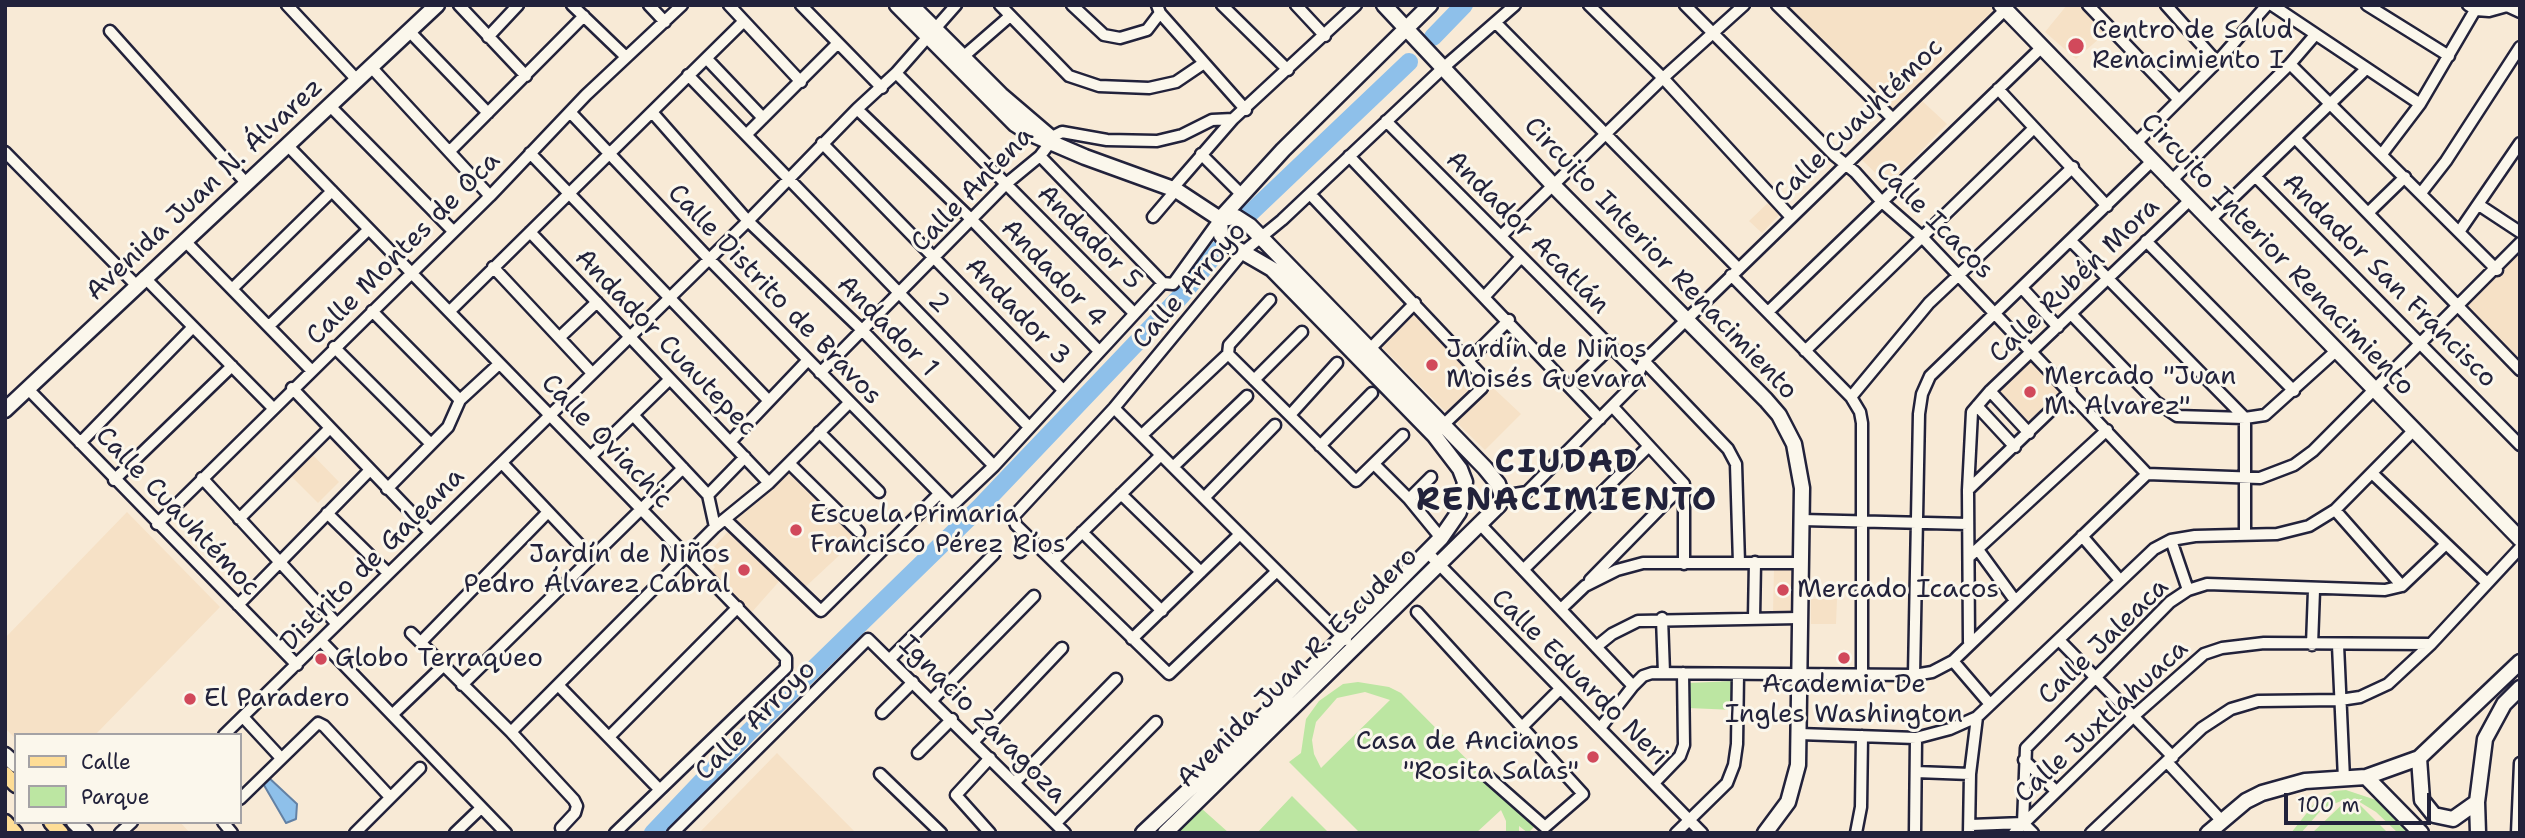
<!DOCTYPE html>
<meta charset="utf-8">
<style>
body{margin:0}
#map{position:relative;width:2525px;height:838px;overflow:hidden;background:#f8ead6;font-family:"Shantell Sans",sans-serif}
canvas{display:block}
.frame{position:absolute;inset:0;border:7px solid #22223b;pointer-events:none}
.legend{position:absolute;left:14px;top:733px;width:228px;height:91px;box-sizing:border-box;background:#fbf7ec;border:2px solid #a4a2a5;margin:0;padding:9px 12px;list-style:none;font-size:21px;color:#22223b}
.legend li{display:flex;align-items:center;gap:14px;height:35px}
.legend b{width:35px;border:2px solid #a4a2a5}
.scale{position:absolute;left:2284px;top:793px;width:147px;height:32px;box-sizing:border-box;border:4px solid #22223b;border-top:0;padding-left:9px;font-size:21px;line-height:24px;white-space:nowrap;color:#22223b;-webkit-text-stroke:5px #fbf7ec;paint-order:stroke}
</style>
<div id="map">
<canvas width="2525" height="838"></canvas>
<div class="frame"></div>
<ul class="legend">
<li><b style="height:9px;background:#fedd96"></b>Calle</li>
<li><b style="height:19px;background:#bce6a2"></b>Parque</li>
</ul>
<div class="scale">100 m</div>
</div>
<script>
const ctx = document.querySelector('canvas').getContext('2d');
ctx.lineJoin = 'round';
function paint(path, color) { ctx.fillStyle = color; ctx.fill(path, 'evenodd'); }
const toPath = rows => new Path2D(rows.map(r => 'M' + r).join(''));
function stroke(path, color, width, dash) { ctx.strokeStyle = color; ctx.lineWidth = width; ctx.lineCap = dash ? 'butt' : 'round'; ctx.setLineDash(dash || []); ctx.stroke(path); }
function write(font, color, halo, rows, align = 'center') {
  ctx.font = font + ' "Shantell Sans",sans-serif'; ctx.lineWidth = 6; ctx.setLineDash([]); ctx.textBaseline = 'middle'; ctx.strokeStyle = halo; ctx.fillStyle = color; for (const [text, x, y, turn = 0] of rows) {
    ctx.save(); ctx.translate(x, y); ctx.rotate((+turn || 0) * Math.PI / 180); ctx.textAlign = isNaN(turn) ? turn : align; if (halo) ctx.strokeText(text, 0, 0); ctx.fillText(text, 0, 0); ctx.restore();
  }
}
paint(toPath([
 [1781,5,1995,5,2000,11,1892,112],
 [2067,5,2085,5,2109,30,2076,59,2045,32],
 [1919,98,1947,124,1888,185,1861,159],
 [1772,199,1782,212,1762,233,1749,221],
 [2520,246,2520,363,2465,307],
 [1412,310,1481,382,1448,414,1378,343],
 [2029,356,2066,391,2030,427,1995,392],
 [1489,384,1521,414,1485,450,1453,419],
 [309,451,339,482,318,503,288,473],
 [789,466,859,537,801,591,733,523],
 [127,512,220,607,95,735,16,735,16,739,5,728,5,638],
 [732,527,783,577,752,612,710,573,715,567,705,557],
 [1774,568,1793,568,1792,613,1773,613],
 [1811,599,1837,599,1836,624,1811,624],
 [777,753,856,833,699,833],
 [137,822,180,822,190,833,126,833]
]), '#f6e1c6');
paint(toPath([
 [1734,681,1735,710,1688,708,1688,683],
 [1358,682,1389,687,1401,693,1534,827,1528,833,1519,826,1519,833,1506,833,1506,821,1501,810,1476,833,1360,833,1289,762,1301,753,1306,719,1319,701,1343,684],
 [1365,692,1390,700,1321,768,1314,754,1312,740,1316,722,1337,698],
 [2346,790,2376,800,2410,833,2398,833,2376,812,2353,798,2388,833,2312,833,2349,798,2323,808,2301,833,2291,833,2317,800,2334,791],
 [1292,796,1329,833,1257,833],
 [1201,808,1229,833,1176,833]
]), '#bce6a2');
const water = toPath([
 [267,776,297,804,296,819,286,823,261,780,267,776]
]);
paint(water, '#8ec0ea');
stroke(water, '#6381a4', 2);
stroke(toPath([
 [1433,37,1464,5],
 [1245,218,1409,62],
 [653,833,749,732,980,507,1181,296,1220,248]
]), '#8ec0ea', 18);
const street = toPath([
 [287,5,358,81],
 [459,5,526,76],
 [572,5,626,57],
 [649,5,665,22],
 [729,5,801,82],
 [801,5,882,88],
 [1000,5,1069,76,1099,86,1149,88,1176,82,1204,63],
 [1072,5,1104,35,1120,38,1147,30,1160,13],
 [1157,5,1160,13,1246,110],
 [1222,5,1288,70],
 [1296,5,1325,36],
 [1589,5,1663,78,1790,216],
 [1685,5,1834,155,1855,172,1882,202,1922,237,2147,474],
 [1777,5,1892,118],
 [2088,5,2179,100],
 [2166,5,2217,62],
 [2272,5,2420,104],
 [2367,5,2449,56],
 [2468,5,2476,10,2489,11,2507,6,2520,12],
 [1496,23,1738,268],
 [110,31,247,184],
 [410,32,488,113],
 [488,37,518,5],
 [964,56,1010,16],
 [707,59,763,118],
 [2290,64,2497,270],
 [372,68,490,196],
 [896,73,1133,312],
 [688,75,1029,427],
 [1998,89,2107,206],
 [331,107,453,231],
 [857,109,972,220,1098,350],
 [570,112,709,259,950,504,955,503,994,466,1163,283,1173,284,1220,219],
 [652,112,748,221,862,330,994,466],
 [1386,121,1638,374],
 [746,135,837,44],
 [2295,138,2520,370],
 [822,143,1063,390],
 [2134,145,2217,62,2267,5],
 [289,147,786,658,786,668,615,833],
 [450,151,584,16],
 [5,152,136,285],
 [530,153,769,401],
 [1201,154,1241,194],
 [2382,154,2420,104,2478,5],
 [1040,156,1163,283],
 [1349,156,1600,419],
 [2256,177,2520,445],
 [2170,182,2290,64,2315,35],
 [1173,188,1233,119,1356,5],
 [2421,193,2446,161,2520,47],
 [1310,194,1482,376,1482,388,1440,428],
 [2479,205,2520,232],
 [2368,213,2405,177],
 [1153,217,1176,190],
 [2209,221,2366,69],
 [530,232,769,483],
 [2459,232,2520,143],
 [1501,236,1663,78,1744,5],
 [184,240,311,370],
 [2146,241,2294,391],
 [2072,242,2245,418],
 [493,267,592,373],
 [1731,275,1851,397,1860,412,1862,423,1862,676],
 [144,277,272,407],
 [233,288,332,191],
 [2023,289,2058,327],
 [1485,296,1521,257],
 [1270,300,1229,345,1228,354,1356,481,1403,435],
 [372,311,460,400],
 [450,311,744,21],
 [1768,312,2041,48],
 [2072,315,2156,402,2177,416,2245,418,2265,415,2337,350],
 [269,326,368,230],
 [560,337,597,302],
 [334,347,431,444],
 [1805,351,2034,128],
 [1366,353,1415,303],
 [1469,360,1509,320],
 [1644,361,1728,449,1736,464,1739,563],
 [820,373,1006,184,1040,156,1056,135,1062,132,1107,140,1157,141,1182,135,1212,120,1233,119],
 [1254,380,1302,332],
 [1570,386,1611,347],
 [27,388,297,665],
 [292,388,429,531],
 [1990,391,2029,433],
 [1851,397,1929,303,2073,167],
 [1977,406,2015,447],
 [1613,407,1684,484,1684,564],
 [1114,408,1346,640],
 [633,415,708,495,715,527],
 [1290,415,1337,363],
 [2245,418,2245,535],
 [819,432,879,492],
 [1142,435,1228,354],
 [731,441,808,360],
 [80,443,193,327],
 [1320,446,1372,393],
 [591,456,670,379],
 [502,463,591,557],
 [789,463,859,532],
 [1375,465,1409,499,1441,538],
 [1173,467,1247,396],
 [2372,473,2486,582],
 [202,478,337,624],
 [114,480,232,366],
 [387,489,448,427,460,400,499,364],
 [1968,490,2071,391],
 [1121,494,1201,572],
 [708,495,745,457],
 [1502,496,1527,492,1634,384,1644,361,2008,7],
 [1204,498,1275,425],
 [1409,499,1431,477],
 [2335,510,2402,586],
 [327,513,387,572],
 [239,519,329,429],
 [726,520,821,611,939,494],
 [1802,520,1968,524],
 [1479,523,1633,686],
 [157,524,490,196,586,95,682,5],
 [1082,532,1162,611],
 [2082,536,2119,579],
 [2171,540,2188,590],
 [1979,551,2014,599],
 [1020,552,1032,540],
 [1428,553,1702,833],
 [1970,556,2107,430],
 [1054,560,1161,455],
 [1524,569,1649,446],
 [1277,571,1169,674,1016,525,1013,517,1114,408,1243,252,1282,220,1443,68,1515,5],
 [1590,580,1684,484],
 [238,605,369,471],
 [1561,609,1585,586,1617,570,1643,563,1801,563],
 [1417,612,1583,794,1545,827,1486,775],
 [1662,618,1664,673],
 [1754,618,1755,562],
 [411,633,511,732,574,800,577,806,575,813,561,828],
 [1132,639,1240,534],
 [2059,640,2173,757],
 [321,641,506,833],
 [421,642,547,513],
 [1969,642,1968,490,1972,412,1990,391,2189,201],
 [2312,645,2314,590],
 [2338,645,2344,779],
 [1596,647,1612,634,1638,621,1799,618],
 [891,658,994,554],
 [1953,661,1989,703],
 [1914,675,1919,414,1922,394,1930,376,2151,162],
 [462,685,683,468],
 [559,686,659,789],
 [932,700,1034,596],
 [882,713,913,682],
 [393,714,443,666],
 [243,717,281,758],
 [1522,727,1560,689],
 [1601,727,1633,686,1643,676,1652,673,1914,675,1932,672,1953,661,2147,474,2260,478,2294,465,2313,451,2520,243],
 [511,732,715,527,769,483,849,403],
 [1799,734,1916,738,1950,729,1977,717,2154,549,2171,540,2195,536,2277,534,2309,526,2335,510,2414,430],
 [224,735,748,221,857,109,896,73,956,5],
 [610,736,738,607],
 [974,741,1062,648],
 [918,753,952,719],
 [2024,760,2056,791],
 [2167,762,2221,820],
 [1916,772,1970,774],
 [880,774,941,833],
 [1015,782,1116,679],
 [1654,783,1680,756,1684,745,1683,673],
 [240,799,318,723,324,726,390,797],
 [223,822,232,833],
 [1056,823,1156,722],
 [2023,823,2026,748,2170,602,2188,590,2207,584,2385,590,2402,586,2446,544],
 [1971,825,2023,823,2033,833],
 [120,833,132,822],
 [355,833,420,768],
 [455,833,481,808],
 [673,833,868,639,1065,833],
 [990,833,956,795,990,758],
 [1676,833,1727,783,1734,765,1737,744,1738,674],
 [1856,833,1861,807,1862,736],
 [1915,833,1916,738],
 [1969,833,1970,774,1977,717],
 [2014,833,2135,715,2204,654,2222,648,2264,643,2431,644],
 [2091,833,2202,728,2231,709,2258,701,2340,700,2360,697,2388,684,2431,644,2520,548],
 [2517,833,2520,763]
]);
const secondary = toPath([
 [897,5,1015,124,1029,133,1085,157,1176,190,1220,219,1221,235,1234,247,1272,269,1434,435,1460,469,1465,482,1459,512,1441,538,1227,754,1143,833],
 [911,5,1001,95,1049,136],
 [1384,5,1553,185,1766,400,1779,415,1794,444,1802,488,1798,765,1788,802,1765,833],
 [2001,5,2520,539],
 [1220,219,1283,150,1430,5],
 [5,410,437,5],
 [5,755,16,765],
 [2419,758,2422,800,2434,815,2453,819,2477,802],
 [2366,777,2421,833],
 [74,822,85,833],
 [1165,833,1499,505,1502,496,1498,484,1485,468,1250,226,1236,217,1220,219],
 [2208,833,2246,801,2262,793,2305,781,2366,777,2419,758,2520,662],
 [2478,833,2477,802,2485,739,2504,704,2520,688]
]);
const primary = toPath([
 [5,774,16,785],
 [5,822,15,833],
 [51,822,61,833]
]);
stroke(street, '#22223b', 15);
stroke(secondary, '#22223b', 19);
stroke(primary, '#22223b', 19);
stroke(street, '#fbf7ec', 10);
stroke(secondary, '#fbf7ec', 14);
stroke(primary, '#fedd96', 14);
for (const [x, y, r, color] of [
 [2076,46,9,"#d1495b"],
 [1432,365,7,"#d1495b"],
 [2030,392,7,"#d1495b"],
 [796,530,7,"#d1495b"],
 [744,570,7,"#d1495b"],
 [1783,590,7,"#d1495b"],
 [1844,658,7,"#d1495b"],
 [321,659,7,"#d1495b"],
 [190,699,7,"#d1495b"],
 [1593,757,7,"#d1495b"]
]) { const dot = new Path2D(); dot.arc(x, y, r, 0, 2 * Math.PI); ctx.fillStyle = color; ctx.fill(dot); stroke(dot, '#fbf7ec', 2.5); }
write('26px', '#22223b', '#fbf7ec', [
 ["Centro de Salud",2092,31],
 ["Renacimiento I",2092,61],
 ["Jardín de Niños",1446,350],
 ["Moisés Guevara",1446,380],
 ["Mercado \"Juan",2044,377],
 ["M. Alvarez\"",2044,407],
 ["Escuela Primaria",810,515],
 ["Francisco Pérez Ríos",810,545],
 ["Jardín de Niños",730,555,"right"],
 ["Pedro Álvarez Cabral",730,585,"right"],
 ["Mercado Icacos",1797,590],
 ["Globo Terraqueo",335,659],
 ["Academia De",1844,685,"center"],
 ["Ingles Washington",1844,715,"center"],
 ["El Paradero",204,699],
 ["Casa de Ancianos",1579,742,"right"],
 ["\"Rosita Salas\"",1579,772,"right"]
], 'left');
write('26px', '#22223b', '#fbf7ec', [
 ["Calle Cuauhtémoc",1859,121,-44],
 ["Avenida Juan N. Álvarez",205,190,-43],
 ["Calle Antena",973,190,-46],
 ["Calle Icacos",1934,221,45],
 ["Andador Acatlán",1527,233,45],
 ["Andador 5",1089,238,45],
 ["Calle Montes de Oca",404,249,-45],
 ["Circuito Interior Renacimiento",2277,255,46],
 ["Circuito Interior Renacimiento",1660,259,46],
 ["Andador 4",1053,274,46],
 ["Calle Rubén Mora",2075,281,-44],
 ["Andador San Francisco",2389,281,45],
 ["Calle Arroyo",1190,286,-49],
 ["Calle Distrito de Bravos",774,295,46],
 ["2",938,303,46],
 ["Andador 3",1017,312,46],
 ["Andador 1",887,327,45],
 ["Andador Cuautepec",665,343,46],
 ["Calle Oviachic",606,442,46],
 ["Calle Cuauhtémoc",177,512,46],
 ["Distrito de Galeana",373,560,-45],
 ["Calle Jaleaca",2104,642,-44],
 ["Avenida Juan R. Escudero",1298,668,-45],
 ["Calle Eduardo Neri",1579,678,45],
 ["Ignacio Zaragoza",982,720,45],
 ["Calle Arroyo",756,721,-45],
 ["Calle Juxtlahuaca",2102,722,-43]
]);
ctx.letterSpacing = '2px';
write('bold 33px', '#22223b', '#fbf7ec', [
 ["CIUDAD",1567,463],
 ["RENACIMIENTO",1567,501]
]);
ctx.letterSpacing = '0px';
</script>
